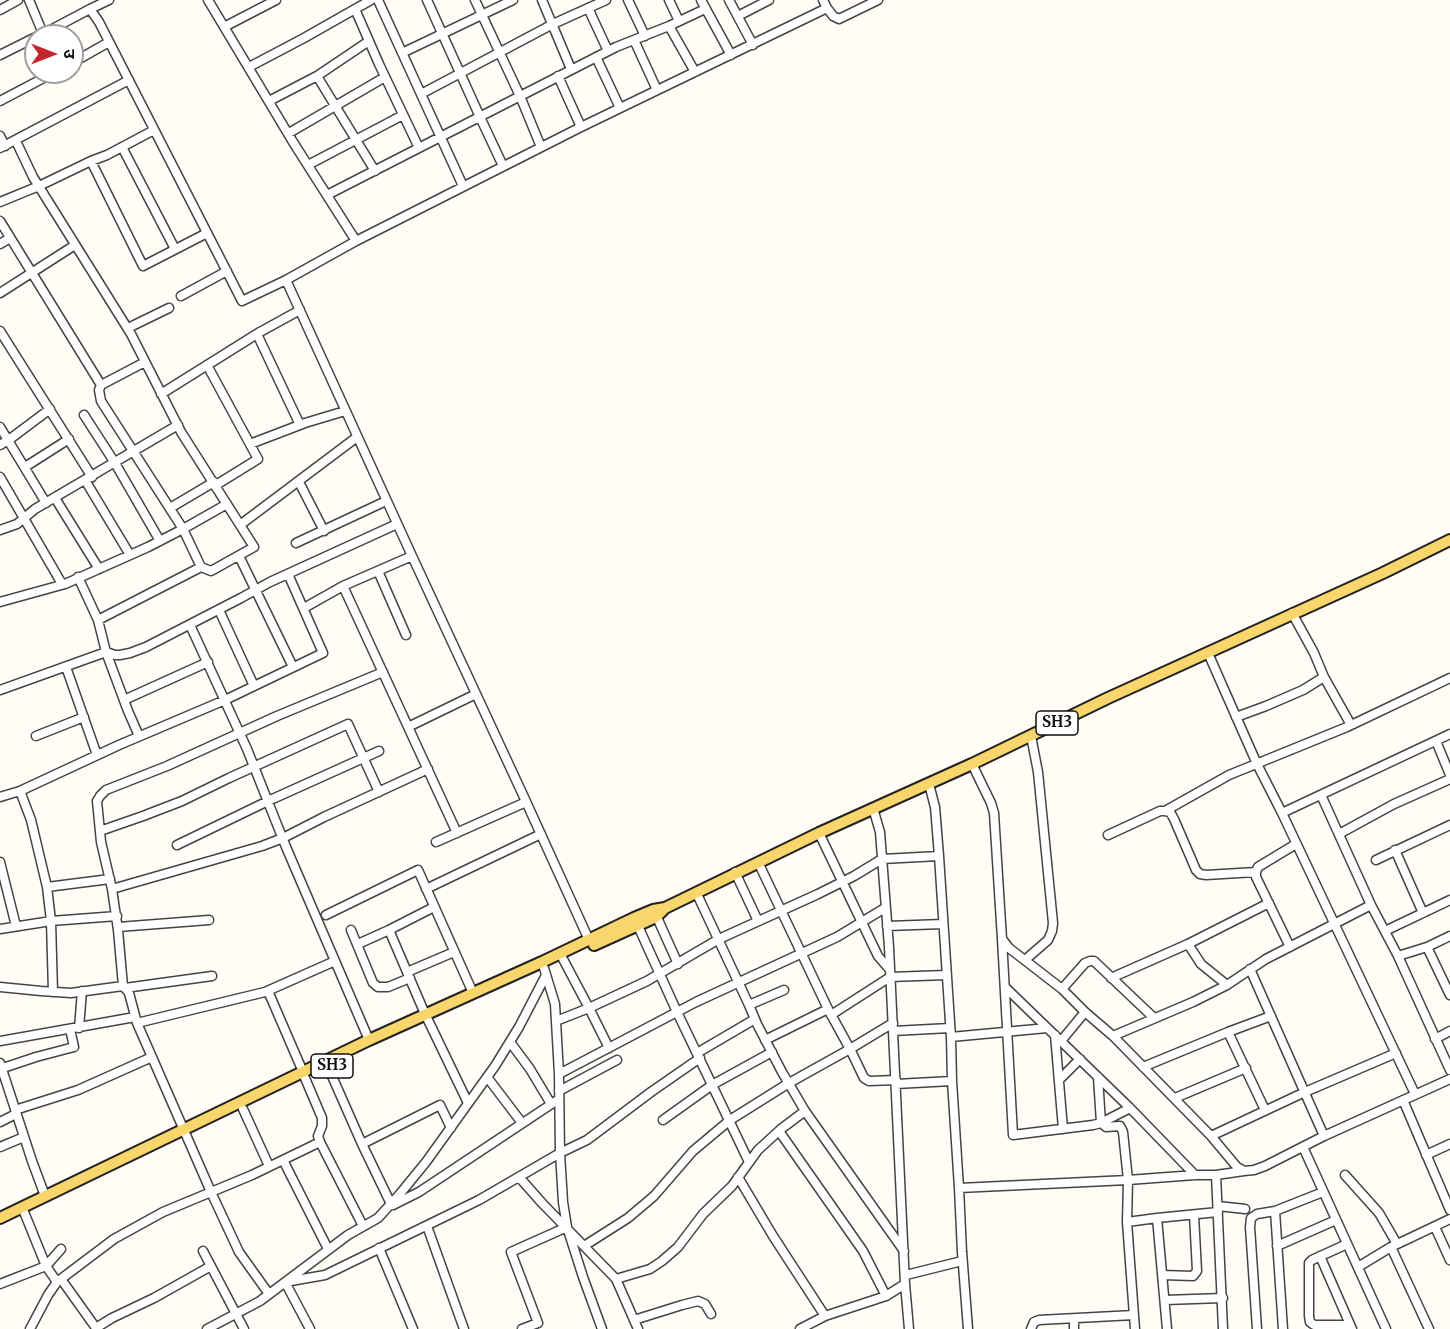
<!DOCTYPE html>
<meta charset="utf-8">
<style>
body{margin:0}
#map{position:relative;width:1450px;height:1329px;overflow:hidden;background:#fffdf5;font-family:Merriweather,"Noto Sans Devanagari",serif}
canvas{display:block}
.north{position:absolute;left:24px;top:24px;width:60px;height:60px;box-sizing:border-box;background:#fff;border:2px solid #a0a0a0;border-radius:50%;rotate:90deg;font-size:16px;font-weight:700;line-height:24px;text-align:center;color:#111}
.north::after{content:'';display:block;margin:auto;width:21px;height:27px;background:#c4262e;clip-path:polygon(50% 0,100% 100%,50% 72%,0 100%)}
</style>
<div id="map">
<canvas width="1450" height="1329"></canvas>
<div class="north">उ</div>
</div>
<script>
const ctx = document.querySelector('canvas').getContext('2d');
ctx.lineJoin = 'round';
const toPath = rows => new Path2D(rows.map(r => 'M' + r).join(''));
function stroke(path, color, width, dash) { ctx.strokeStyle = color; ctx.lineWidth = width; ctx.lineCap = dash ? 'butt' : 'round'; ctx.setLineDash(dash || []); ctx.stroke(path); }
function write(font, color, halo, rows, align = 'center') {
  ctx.font = font + ' Merriweather,serif'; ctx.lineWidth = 6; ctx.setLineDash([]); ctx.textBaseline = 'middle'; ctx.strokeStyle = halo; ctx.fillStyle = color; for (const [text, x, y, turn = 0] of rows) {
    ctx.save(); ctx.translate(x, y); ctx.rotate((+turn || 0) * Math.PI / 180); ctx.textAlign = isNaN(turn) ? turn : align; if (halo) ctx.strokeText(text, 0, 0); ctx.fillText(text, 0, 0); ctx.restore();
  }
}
const minor = toPath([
 [29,0,44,36],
 [109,0,90,9,99,22,242,301,286,280],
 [208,0,293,142,356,241],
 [378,0,463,186],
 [427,0,480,117,503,166],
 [475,0,520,96,541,147],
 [542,0,571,69],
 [628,0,645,36],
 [669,0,679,21],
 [701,0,731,55],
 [729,0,753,45],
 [588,8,608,51],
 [827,8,833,16,839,19,878,0],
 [355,9,379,64,419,148],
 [0,10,18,0],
 [738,16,769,0],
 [669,26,695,72],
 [224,27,276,0],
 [39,36,90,9],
 [634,40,657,90],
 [402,53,513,0],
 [0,55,36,37],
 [596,57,620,108],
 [72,63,109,42],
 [249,67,304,38,371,0],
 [317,76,375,171],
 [558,76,581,127],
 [421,94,553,24,606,0],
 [0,101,55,72],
 [269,101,317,76,369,41],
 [289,133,385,77],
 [0,136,5,146],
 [16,141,33,177,131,334,181,432,254,547,211,571,201,567,98,620],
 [122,147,175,249],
 [0,148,129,80],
 [91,161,143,266,207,233],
 [308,165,403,115],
 [327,195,616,47,669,26,705,9],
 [0,202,39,186,91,161,107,155,154,130],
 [0,221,101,385,145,362],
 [0,244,10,238],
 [0,293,75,245],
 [181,296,227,271],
 [128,328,169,308],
 [0,331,92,477],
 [257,334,300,425],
 [207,365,258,459,216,485],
 [161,394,260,332,300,310],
 [84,415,115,463,160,541],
 [0,427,46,503],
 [250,444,305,423,345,411],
 [0,445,10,439,50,409],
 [25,467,69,439],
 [0,477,62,584],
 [85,480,130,555],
 [299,482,324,531],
 [55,498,99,569],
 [170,508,214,482],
 [240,525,357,437],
 [0,530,17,524,35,509,178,425],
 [296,543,386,501],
 [239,556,293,667],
 [201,567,183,529,227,504],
 [378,571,406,635],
 [343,586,457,833],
 [0,602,65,584,148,547,183,529,101,401,99,390,101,385],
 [304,608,343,586,412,556],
 [219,610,254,686],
 [1292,613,1314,653,1324,677,1351,725],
 [190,625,247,749,286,847,369,1040],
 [1208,653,1257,764,1282,813,1415,1094],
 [66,667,97,755],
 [0,690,106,652,98,620,78,577],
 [124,700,208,662],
 [1236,717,1266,706,1303,690,1324,677],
 [408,727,476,694],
 [36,736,84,717],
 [139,736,128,711,106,652,115,655,120,655,130,653,146,647,241,598,270,582,397,524],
 [1436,741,1450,775],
 [972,764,991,803,994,813,1002,939,1009,948,1062,989,1085,1012,1113,1036,1211,1136,1237,1167,1244,1171,1254,1170,1265,1166,1324,1136,1450,1079],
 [929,784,935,807,939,856,951,1037,952,1081,959,1188,962,1252,968,1329],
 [20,791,31,820,47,887,51,921,53,992],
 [1321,795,1371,905,1398,956,1450,1070],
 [0,797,20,791,119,745,225,700,323,653,288,574],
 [873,808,880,832,889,947,905,1284,909,1329],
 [1165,811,1229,775,1347,727,1450,678],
 [1282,813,1450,734],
 [100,831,143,816,182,801,229,778,348,724,379,792],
 [819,833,878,956,890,970],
 [1339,834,1394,804,1450,779],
 [1108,835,1160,811,1165,811,1170,812,1174,819,1196,870,1200,874,1206,875,1256,872],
 [436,842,526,802],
 [177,845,268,801,379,751],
 [1395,850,1423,913],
 [1376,860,1450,825],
 [0,862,16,926],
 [758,862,828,1009,850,1049,864,1078,869,1081,896,1080],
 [735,872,758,921],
 [47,887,110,879],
 [112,889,262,846,283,838,324,817,428,769],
 [426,889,541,834],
 [696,892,749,1005,757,1024,782,1072,805,1111,904,1251],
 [655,913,678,964],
 [326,915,418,870,473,993],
 [638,926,677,1012,749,1162],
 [887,926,943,924],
 [118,927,209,920],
 [0,929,51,921,117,916],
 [351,930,373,983,378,987,388,987,410,978],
 [1385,931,1450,900],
 [1002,939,1013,1135,1093,1125,1101,1123,1130,1108],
 [589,940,523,795,412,556,286,280,356,241,581,127,827,8,823,0],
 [358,944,389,930],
 [1188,944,1201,964,1227,985],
 [1290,947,1256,877,1256,872,1258,867,1296,844],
 [1427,947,1450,995],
 [1398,956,1427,947,1450,936],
 [1025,960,1048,940,1052,931,1053,923,1038,772,1031,736],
 [544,968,555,1004,559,1074,560,1153,563,1202,567,1227,583,1277,602,1329],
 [1250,969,1324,1136],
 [407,972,454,952],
 [1111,978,1188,944,1269,903],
 [0,987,41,991,71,993,123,986],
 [1005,987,1130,1108,1195,1175],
 [125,988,212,976],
 [1062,989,1085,963,1090,961,1094,961,1154,1018],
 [268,991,303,1072],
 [749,1005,784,990],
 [425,1014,389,930,434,907],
 [831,1015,890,977,946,975],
 [428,1020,468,1103],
 [556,1021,589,1008,563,959],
 [137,1023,265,992,335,961],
 [79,1028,82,991],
 [893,1031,950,1028],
 [1228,1032,1265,1110],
 [1055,1035,1063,1129],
 [1113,1036,1193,1002,1227,985,1266,959,1371,905],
 [951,1037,1047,1028],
 [1435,1039,1450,1031],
 [765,1040,828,1009],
 [0,1041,135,1017],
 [1061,1041,1085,1012],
 [510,1042,530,1069,551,1104],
 [609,1048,589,1008,647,981,719,939,818,894,854,876,882,859,939,856],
 [697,1053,755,1019],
 [0,1063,32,1161,45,1196],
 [328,1067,362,1144,391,1204],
 [1143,1067,1228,1032,1271,1016],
 [0,1069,36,1057,74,1047,70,1029],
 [559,1074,696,1002,837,937,885,908],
 [487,1077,522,1123],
 [1098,1077,1101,1123,1106,1127,1120,1126,1123,1132,1128,1180,1127,1222,1135,1329],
 [305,1078,322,1118,322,1126,318,1136,320,1142],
 [1059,1080,1080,1059],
 [896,1084,952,1081],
 [559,1091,617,1060],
 [1175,1098,1246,1068],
 [1403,1100,1450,1210],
 [243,1109,269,1166],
 [15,1110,78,1090,152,1057],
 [663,1120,712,1085,772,1052],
 [0,1122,16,1114],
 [779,1131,863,1251,886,1296],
 [1211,1136,1305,1092,1396,1053],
 [362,1144,440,1105,451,1128],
 [0,1147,24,1137],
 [1303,1147,1386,1329],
 [1426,1155,1450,1144],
 [283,1160,328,1249],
 [1216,1175,1223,1329],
 [1345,1175,1379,1213,1397,1244],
 [519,1177,542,1203,616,1279,638,1329],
 [738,1177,773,1236,825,1316],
 [959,1188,1128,1180,1195,1175,1216,1175,1244,1171],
 [393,1205,419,1192,559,1099],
 [1218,1206,1245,1209],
 [22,1207,46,1266,57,1282],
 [1275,1211,1283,1329],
 [1157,1218,1167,1329],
 [1127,1222,1157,1218,1218,1212],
 [427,1226,464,1329],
 [1435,1227,1450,1260],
 [1347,1244,1312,1260,1309,1263,1309,1316,1310,1322,1314,1325,1350,1325],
 [584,1246,628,1218,654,1196,693,1151,730,1120,789,1083,850,1049,893,1023],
 [1277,1246,1336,1220],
 [1391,1247,1429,1329],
 [379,1248,413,1329],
 [203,1251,244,1329],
 [1320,1256,1352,1329],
 [1358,1267,1391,1247,1450,1219],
 [906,1275,962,1261],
 [1163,1275,1193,1276,1197,1271,1194,1215],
 [61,1279,96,1328,112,1318,154,1298,211,1266],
 [616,1279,650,1269,662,1261,678,1247,703,1214,732,1186,758,1150,781,1129,805,1111],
 [0,1284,46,1266,61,1249],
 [269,1294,239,1252,211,1192,148,1048,137,1023,129,993,123,986,118,930,112,889,101,842,97,801,100,796,106,790,167,766,277,716,383,672],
 [1165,1300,1223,1298],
 [1074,1319,1074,1329],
 [634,1320,682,1305,698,1301,705,1304,711,1314],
 [30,1329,48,1295,57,1282,114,1239,163,1212,252,1175,320,1142,363,1226],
 [207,1329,260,1301,348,1235,378,1218,399,1195,426,1162,495,1066,519,1027,546,975],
 [310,1329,285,1282,325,1275,479,1200,560,1153,587,1140,651,1092,700,1058],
 [522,1329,538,1323,511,1252,567,1227],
 [800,1329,825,1316,886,1296,905,1284],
 [1031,1329,1034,1322,1039,1320,1134,1315],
 [1257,1329,1250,1227,1251,1218,1257,1214,1275,1211,1323,1192]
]);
const major = toPath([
 [594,945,656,917,665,908],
 [0,1218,369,1040,542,962,634,918,653,910,665,908,819,833,972,764,1108,698,1383,573,1450,540]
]);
stroke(minor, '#444', 11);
stroke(major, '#222', 14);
stroke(minor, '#fff', 8);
stroke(major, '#f9d66b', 10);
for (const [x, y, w] of [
 [1057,723,42],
 [332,1066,42]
]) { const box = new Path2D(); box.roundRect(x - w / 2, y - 12, w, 24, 4.5); ctx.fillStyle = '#fff'; ctx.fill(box); stroke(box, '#111', 1.5); }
write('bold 15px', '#111', null, [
 ["SH3",1057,723],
 ["SH3",332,1066]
]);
</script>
